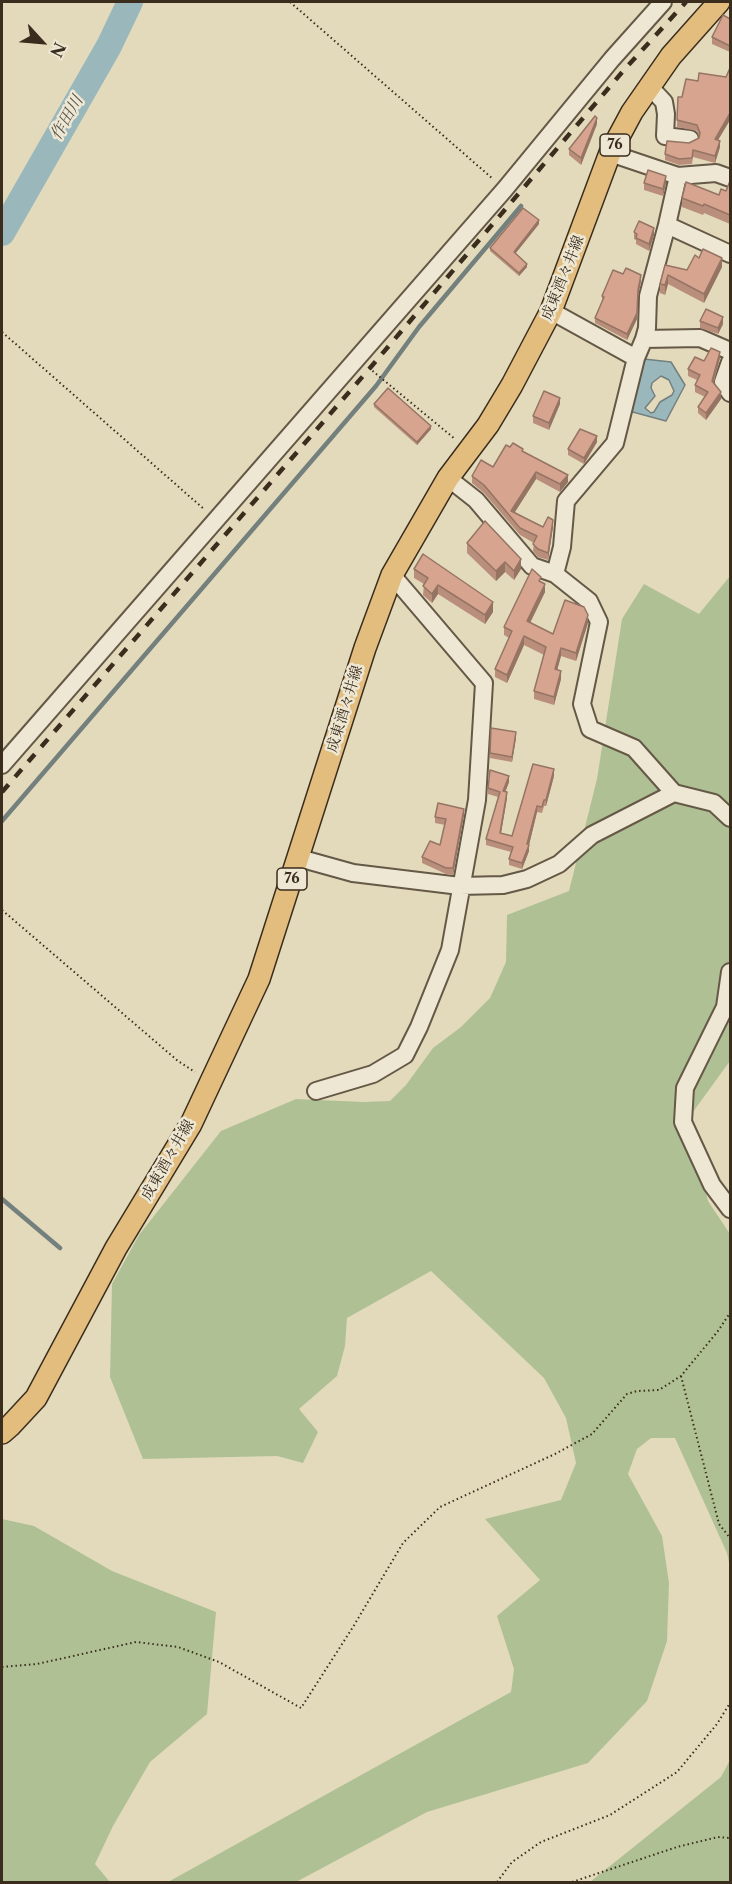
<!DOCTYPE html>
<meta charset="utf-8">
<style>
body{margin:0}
#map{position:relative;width:732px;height:1884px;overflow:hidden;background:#e3dabc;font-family:"Libre Caslon Text",serif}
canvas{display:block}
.frame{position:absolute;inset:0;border:3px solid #3b2d1e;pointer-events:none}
.north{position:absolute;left:12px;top:12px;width:60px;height:60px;-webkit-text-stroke:4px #ede7d3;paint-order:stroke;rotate:116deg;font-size:16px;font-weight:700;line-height:24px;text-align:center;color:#3b2d1e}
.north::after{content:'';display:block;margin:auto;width:21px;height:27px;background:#3b2d1e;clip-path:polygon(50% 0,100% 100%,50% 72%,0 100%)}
</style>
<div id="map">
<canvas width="732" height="1884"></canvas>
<div class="frame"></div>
<div class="north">N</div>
</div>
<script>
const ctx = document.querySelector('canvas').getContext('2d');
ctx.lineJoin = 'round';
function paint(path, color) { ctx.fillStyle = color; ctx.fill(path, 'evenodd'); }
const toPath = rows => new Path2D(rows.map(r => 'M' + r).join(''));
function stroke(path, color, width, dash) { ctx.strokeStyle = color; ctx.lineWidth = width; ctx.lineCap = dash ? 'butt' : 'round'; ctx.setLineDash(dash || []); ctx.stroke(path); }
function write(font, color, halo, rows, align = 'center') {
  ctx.font = font + ' "Libre Caslon Text","Noto Serif JP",serif'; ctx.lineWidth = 5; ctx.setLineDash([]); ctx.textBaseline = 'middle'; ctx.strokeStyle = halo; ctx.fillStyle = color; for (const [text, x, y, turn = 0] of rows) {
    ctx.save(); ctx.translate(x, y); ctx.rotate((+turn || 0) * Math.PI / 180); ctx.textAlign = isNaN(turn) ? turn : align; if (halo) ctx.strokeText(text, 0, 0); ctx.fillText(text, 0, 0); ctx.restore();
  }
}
paint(toPath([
 [730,576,730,1061,690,1116,708,1201,730,1234,730,1567,727,1553,675,1438,651,1438,637,1449,628,1474,662,1536,669,1583,667,1641,647,1701,588,1763,427,1812,296,1882,168,1882,511,1692,514,1669,497,1616,540,1580,485,1519,561,1500,576,1463,566,1418,544,1378,431,1271,347,1318,345,1346,337,1376,299,1409,318,1432,303,1463,277,1456,143,1459,110,1377,112,1284,139,1235,221,1131,296,1099,364,1102,390,1101,406,1085,433,1048,461,1027,490,998,506,962,507,915,569,891,597,779,622,619,644,584,699,614],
 [2,1519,34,1526,112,1571,216,1612,207,1714,150,1762,113,1826,95,1864,110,1882,2,1882],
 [730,1760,730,1882,590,1882,721,1777]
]), '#afc194');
const water = toPath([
 [644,359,671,362,685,385,666,421,629,411,644,359],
 [661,376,669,380,674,391,672,395,660,402,654,412,651,413,645,408,655,396,651,388,652,383,661,376]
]);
paint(water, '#9ab8bc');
stroke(water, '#74807d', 1.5);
stroke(toPath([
 [2,821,376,386,419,327,521,206],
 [2,1199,60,1248]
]), '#74807d', 4.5);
stroke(toPath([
 [2,233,109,46,130,2]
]), '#9ab8bc', 26);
const minor = toPath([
 [649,86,664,102,666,114,665,136,690,139],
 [610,153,678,176,667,225,648,296,647,328,644,339],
 [678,176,716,173,730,178],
 [667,225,730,254],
 [551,311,636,358,644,339,700,338,730,351],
 [730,362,723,382,730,393],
 [448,478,476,500,532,566,555,574,589,601,599,622,582,704,590,729,634,748,674,793],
 [555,574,562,547,566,501,615,443,636,358],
 [2,765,505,189,612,59,663,2],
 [299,858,353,873,460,886,503,885,527,879,559,864,592,835,674,793,714,803,730,818],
 [730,972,725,1007,685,1088,683,1122,712,1185,730,1209],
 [316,1091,373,1074,405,1055,419,1027,450,950,477,800,484,683,392,575]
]);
const major = toPath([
 [2,1433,10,1426,36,1398,116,1248,191,1124,259,979,365,648,392,575,448,478,488,425,512,385,551,311,610,153,632,112,671,56,719,2]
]);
stroke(minor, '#655846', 20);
stroke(major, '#3b2d1e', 24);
stroke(toPath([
 [290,2,493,179],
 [2,332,205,510],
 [369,368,455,439],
 [2,910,178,1061,195,1072],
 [681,1376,719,1524,730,1538],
 [2,1667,37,1664,136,1642,178,1647,219,1662,301,1708,353,1627,403,1543,440,1507,555,1454,592,1434,627,1394,637,1391,659,1390,681,1376,718,1331,730,1313],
 [497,1882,512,1862,541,1842,610,1815,677,1772,717,1724,730,1703],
 [572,1882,677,1847,718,1837,730,1838]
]), '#3b2d1e', 2, [1.5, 3]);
stroke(minor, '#ede7d3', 16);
stroke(major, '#e2bd7e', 21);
stroke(toPath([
 [2,792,370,368,624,70,686,2]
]), '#3b2d1e', 4.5, [10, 10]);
paint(toPath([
 [730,19,730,52,712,44,712,37],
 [730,68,730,120,718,140,720,147,715,163,693,157,692,164,679,165,665,160,665,154,699,138,699,137,697,131,677,127,678,97,682,97,698,81,726,77],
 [597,124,581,165,569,155,569,149],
 [730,181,730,224,704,213,703,215,682,207,682,198,719,195,726,191],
 [644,183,666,183,663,196,644,190],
 [539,224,516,253,527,267,519,276,490,251,490,248],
 [634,232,654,235,649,251,636,244,636,240,634,239],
 [665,265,687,270,722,267,704,303,668,284,665,295,660,293,660,284],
 [623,274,641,281,638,296,637,319,627,340,595,323,595,318,602,302,602,296],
 [700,321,723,324,718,334,700,328],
 [720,358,714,382,721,399,706,420,698,413,698,407,705,397,695,392,695,385,697,380,688,376,688,369,704,361],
 [374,404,431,429,417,445,374,407],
 [560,404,549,430,533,423,533,416],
 [597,442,584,464,568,455,568,449],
 [510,447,523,451,568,482,560,492,536,479,515,512,543,527,553,527,548,560,538,557,533,551,534,543,520,535,484,493,472,483,472,476,493,467],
 [467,543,521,569,514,580,505,572,496,581,467,553],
 [414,569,493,612,485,624,438,594,432,603,423,595,424,584,414,578],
 [541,582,545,592,530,623,553,634,588,623,576,661,561,656,557,670,561,679,554,705,534,699,534,691,544,655,524,645,507,683,495,677,495,669,509,638,504,635,504,627],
 [491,728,516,738,512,762,490,758],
 [554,776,546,806,544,806,542,813,537,812,529,845,529,851,522,869,509,865,509,859,511,852,486,845,486,839,498,797,488,794,488,788,509,782,505,792,507,798,501,833,512,836],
 [464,815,453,875,446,874,422,863,422,857,440,845,445,825,435,823,435,817]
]), '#b98e7b');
paint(toPath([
 [730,113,730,120,715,145,715,139],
 [597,118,597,124,581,165,581,158],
 [720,141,720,147,715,163,715,156],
 [666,176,666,183,663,196,663,189],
 [539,220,539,224,514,255,514,252],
 [654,228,654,235,649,251,649,244],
 [722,258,722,267,704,303,704,294],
 [527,264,527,267,519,276,519,273],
 [641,275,641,281,638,296,637,319,627,340,627,334],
 [668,275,668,284,665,295,665,285],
 [723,317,723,324,718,334,718,328],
 [720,352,720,358,712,387,712,381],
 [721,392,721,399,706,420,706,413],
 [560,398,560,404,549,430,549,423],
 [431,426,431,429,417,445,417,442],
 [597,436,597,442,584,464,584,458],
 [536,472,536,479,511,518,511,511],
 [568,475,568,482,560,492,560,484],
 [553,520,553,527,548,560,548,553],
 [521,559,521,569,514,580,514,571],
 [505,562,505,572,496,581,496,571],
 [545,584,545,592,527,629,527,621],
 [438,585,438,594,432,603,432,594],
 [493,602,493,612,485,624,485,615],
 [588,615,588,623,576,661,576,653],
 [524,636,524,645,507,683,507,675],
 [561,648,561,656,555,678,555,669],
 [561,671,561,679,554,705,554,697],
 [516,732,516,738,512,762,512,757],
 [554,769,554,776,546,806,546,800],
 [509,776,509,782,503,798,503,791],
 [507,792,507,798,500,839,500,833],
 [537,806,537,812,529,845,529,851,522,869,522,863],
 [464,809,464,815,453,875,453,868]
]), '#967464');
const building = toPath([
 [723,15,730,19,730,46,712,37,723,15],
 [730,68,730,113,715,139,720,141,715,156,693,150,692,158,679,159,665,154,667,141,689,143,699,138,700,133,697,125,677,120,678,97,682,97,686,79,698,81,699,73,726,77,730,68],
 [595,116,597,118,581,158,569,149,595,116],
 [648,170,666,176,663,189,644,183,648,170],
 [730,181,730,215,704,204,703,206,682,198,686,182,719,195,721,189,726,191,730,181],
 [523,208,539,220,514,252,527,264,519,273,490,248,523,208],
 [639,221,654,228,649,244,636,238,637,234,634,232,639,221],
 [703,249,722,258,704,294,668,275,665,285,660,284,665,265,687,270,695,255,699,258,703,249],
 [626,268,641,275,638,290,637,313,627,334,595,318,604,297,602,296,613,270,623,274,626,268],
 [706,309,723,317,718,328,700,321,706,309],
 [711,348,720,352,712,381,721,392,706,413,698,407,708,392,695,385,700,375,688,369,695,357,704,361,711,348],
 [388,388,431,426,417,442,374,404,388,388],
 [544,391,560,398,549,423,533,416,544,391],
 [580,429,597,436,584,458,568,449,580,429],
 [513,443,523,449,522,451,568,475,560,484,536,472,511,511,543,527,548,517,553,520,548,553,538,549,533,544,537,536,520,528,484,485,472,476,481,460,493,467,506,445,510,447,513,443],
 [485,521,521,559,514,571,505,562,496,571,467,543,485,521],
 [423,554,493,602,485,615,438,585,432,594,423,586,428,578,414,569,423,554],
 [532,569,541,577,539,581,545,584,527,621,553,634,565,600,584,607,588,615,576,653,561,648,555,669,561,671,554,697,534,691,546,647,524,636,507,675,495,669,512,631,504,627,532,569],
 [491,728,516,732,512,757,490,753,491,728],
 [533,764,554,769,546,800,544,800,542,807,537,806,527,844,529,845,522,863,509,859,513,847,486,839,500,792,488,788,490,770,509,776,503,791,507,792,500,833,512,836,533,764],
 [438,803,464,809,453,868,446,868,422,857,430,841,440,845,446,819,435,817,438,803]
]);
paint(building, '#d7a58f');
stroke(building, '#967464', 1.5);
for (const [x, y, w] of [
 [615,145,30],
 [292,879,30]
]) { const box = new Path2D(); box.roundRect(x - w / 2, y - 11, w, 22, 4.5); ctx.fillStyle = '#ede7d3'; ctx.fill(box); stroke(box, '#3b2d1e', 1.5); }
write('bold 14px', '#3b2d1e', null, [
 ["76",615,145],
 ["76",292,879]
]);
write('15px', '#3b2d1e', '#ede7d3', [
 ["成東酒々井線",563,278,-68],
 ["成東酒々井線",345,709,-73],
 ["成東酒々井線",168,1160,-60]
]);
write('italic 16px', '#535046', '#ede7d3', [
 ["作田川",67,118,-60]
]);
</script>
